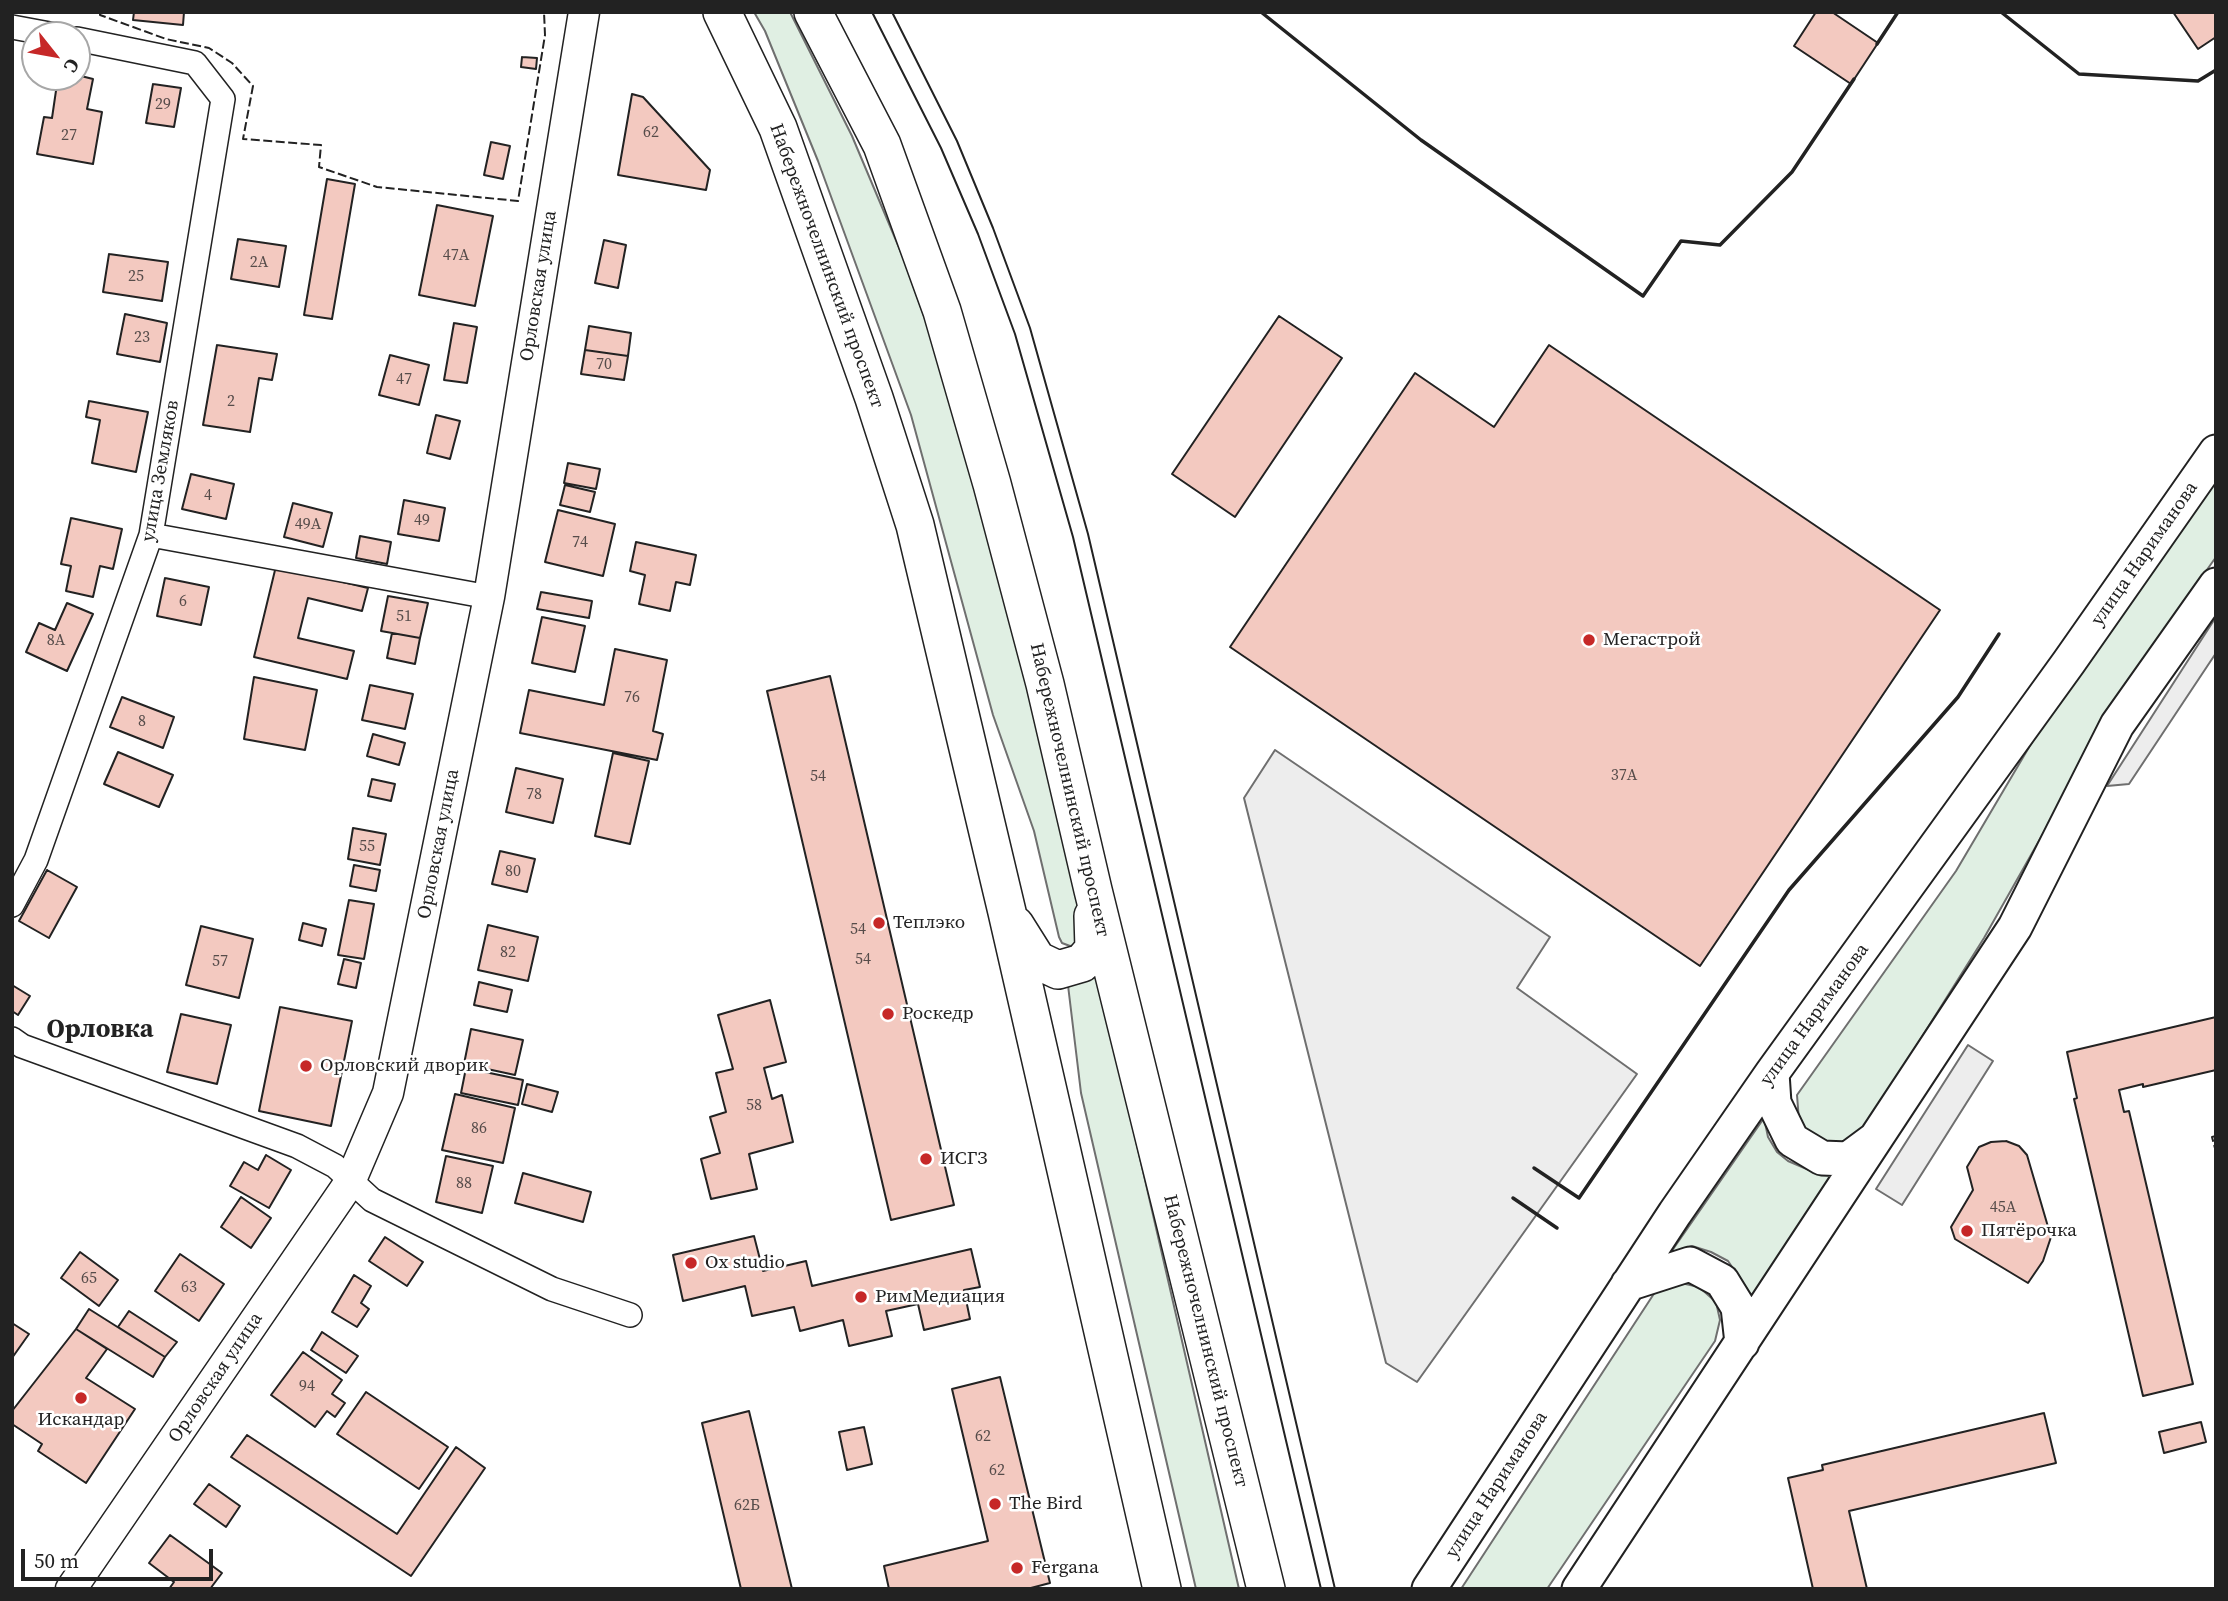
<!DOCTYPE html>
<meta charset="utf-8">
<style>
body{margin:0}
#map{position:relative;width:2228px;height:1601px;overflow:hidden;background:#fff;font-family:"Source Serif 4",serif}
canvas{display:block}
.frame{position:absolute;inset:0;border:14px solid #222;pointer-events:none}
.north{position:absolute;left:21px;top:21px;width:70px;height:70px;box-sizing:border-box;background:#fff;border:2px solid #a7a7a7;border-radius:50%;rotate:121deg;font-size:19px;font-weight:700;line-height:28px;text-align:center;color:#222}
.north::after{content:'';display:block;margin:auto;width:24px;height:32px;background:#c62828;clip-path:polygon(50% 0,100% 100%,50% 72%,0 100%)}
.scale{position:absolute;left:21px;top:1549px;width:192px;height:32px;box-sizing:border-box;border:4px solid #222;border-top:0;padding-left:9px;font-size:21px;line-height:24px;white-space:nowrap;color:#222;-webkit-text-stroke:5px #fff;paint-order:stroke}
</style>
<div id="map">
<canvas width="2228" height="1601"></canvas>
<div class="frame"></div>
<div class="north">С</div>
<div class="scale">50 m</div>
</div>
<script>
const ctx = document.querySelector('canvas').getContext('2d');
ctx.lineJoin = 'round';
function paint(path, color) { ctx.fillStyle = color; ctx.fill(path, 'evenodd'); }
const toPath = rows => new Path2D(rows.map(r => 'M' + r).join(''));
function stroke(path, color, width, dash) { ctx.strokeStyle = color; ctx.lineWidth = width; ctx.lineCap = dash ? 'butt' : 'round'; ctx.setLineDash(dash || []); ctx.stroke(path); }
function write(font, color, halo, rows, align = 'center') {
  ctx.font = font + ' "Source Serif 4",serif'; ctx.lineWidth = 5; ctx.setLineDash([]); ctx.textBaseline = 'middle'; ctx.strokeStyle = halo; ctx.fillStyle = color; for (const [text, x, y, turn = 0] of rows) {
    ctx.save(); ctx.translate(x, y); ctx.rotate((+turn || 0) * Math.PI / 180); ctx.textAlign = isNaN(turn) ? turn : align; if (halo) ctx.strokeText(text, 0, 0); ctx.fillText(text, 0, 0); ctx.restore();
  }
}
const green = toPath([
 [754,12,790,12,852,136,903,257,949,386,986,516,1086,928,1077,945,1070,946,1062,943,1059,937,1034,831,993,715,911,415,818,161,765,31,754,12],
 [2216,479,2216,557,2134,673,1984,938,1866,1126,1849,1141,1837,1146,1804,1130,1799,1121,1797,1095,1956,871,2038,732,2216,479],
 [1097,971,1239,1589,1196,1589,1081,1093,1067,977,1097,971],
 [1764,1118,1768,1137,1777,1152,1788,1161,1816,1173,1834,1174,1756,1302,1728,1261,1711,1252,1692,1246,1669,1255,1764,1118],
 [1681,1283,1699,1287,1716,1302,1720,1320,1715,1341,1547,1589,1461,1589,1659,1286,1681,1283]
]);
paint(green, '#e0efe3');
stroke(green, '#6f6f6f', 2);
const parking = toPath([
 [2216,617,2216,653,2129,784,2107,786,2216,617],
 [1275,750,1550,937,1517,988,1637,1074,1417,1382,1386,1363,1244,798,1275,750],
 [1968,1045,1993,1061,1902,1205,1876,1189,1968,1045]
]);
paint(parking, '#ededed');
stroke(parking, '#6f6f6f', 2);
const building = toPath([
 [134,12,184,12,183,25,133,20,134,12],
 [1816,12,1832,12,1878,43,1851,84,1794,46,1816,12],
 [2173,12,2216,12,2216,37,2198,49,2173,12],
 [522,57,537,58,536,69,521,67,522,57],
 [77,75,93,79,87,109,102,112,93,164,37,154,44,117,52,118,58,77,77,75],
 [153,84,181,88,174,127,146,123,153,84],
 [632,94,643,97,710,170,706,190,618,175,632,94],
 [491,142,510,146,503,179,484,175,491,142],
 [327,179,355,184,332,319,304,315,327,179],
 [437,205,493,216,475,306,419,295,437,205],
 [238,239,286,246,279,287,231,279,238,239],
 [604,240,626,245,618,288,595,283,604,240],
 [109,254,168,262,162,301,103,292,109,254],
 [125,314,167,323,160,362,117,354,125,314],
 [1279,316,1342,358,1235,517,1172,474,1279,316],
 [454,323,477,327,467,383,444,380,454,323],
 [589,326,631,333,628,356,585,350,589,326],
 [217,345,277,354,272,380,259,378,250,432,203,425,217,345],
 [1549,345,1940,610,1700,966,1230,647,1415,373,1494,427,1549,345],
 [585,350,628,356,624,380,581,374,585,350],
 [390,355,429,365,419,405,379,395,390,355],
 [89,401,148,412,136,472,92,463,100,420,86,417,89,401],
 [436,415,460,421,450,459,427,453,436,415],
 [568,463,600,469,596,489,564,483,568,463],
 [191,474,234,484,226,519,182,509,191,474],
 [565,485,595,492,590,512,560,505,565,485],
 [404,500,445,508,439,541,398,534,404,500],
 [293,503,332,513,323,547,284,537,293,503],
 [558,510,615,524,603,576,545,562,558,510],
 [71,518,122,529,113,569,100,566,93,597,66,591,71,566,61,564,71,518],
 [360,536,391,542,387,564,356,558,360,536],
 [636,542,696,555,690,585,676,582,670,611,639,604,645,575,630,571,636,542],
 [276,566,368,588,362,611,308,598,298,638,354,651,347,679,254,657,276,566],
 [165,578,209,587,201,625,157,616,165,578],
 [541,592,592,601,589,618,537,609,541,592],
 [388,596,428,603,420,638,381,631,388,596],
 [67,603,93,614,67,671,26,652,39,623,55,630,67,603],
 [542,617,585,626,575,672,532,663,542,617],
 [392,633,420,638,415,664,387,658,392,633],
 [615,649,667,660,653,731,663,734,657,760,520,733,529,690,604,705,615,649],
 [830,676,954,1205,891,1220,767,691,830,676],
 [254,677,317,690,305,750,244,739,254,677],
 [370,685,413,694,405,729,362,720,370,685],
 [122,697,174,717,163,748,110,727,122,697],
 [373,734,405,743,399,765,367,756,373,734],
 [118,752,173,775,159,807,104,784,118,752],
 [613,753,649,761,630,844,595,836,613,753],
 [516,768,563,779,553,823,506,812,516,768],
 [372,779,395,784,391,801,368,796,372,779],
 [353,828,386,834,380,865,348,859,353,828],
 [500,851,535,859,527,892,492,884,500,851],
 [354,865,380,870,376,891,350,886,354,865],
 [47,870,77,887,49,938,19,921,47,870],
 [349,900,374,904,364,959,338,955,349,900],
 [303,923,326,929,322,946,299,940,303,923],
 [488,925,538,937,528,981,478,970,488,925],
 [201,926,253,939,239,998,186,985,201,926],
 [344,959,361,963,356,988,338,984,344,959],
 [479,982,512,990,507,1012,474,1005,479,982],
 [12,985,30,996,18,1015,12,1011,12,985],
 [770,1000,786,1062,764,1068,772,1099,782,1095,793,1142,749,1154,757,1189,711,1199,701,1159,720,1153,710,1117,726,1112,716,1073,733,1069,718,1015,770,1000],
 [280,1007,352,1021,331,1126,259,1111,280,1007],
 [181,1014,231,1025,217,1084,167,1072,181,1014],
 [2216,1017,2216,1070,2143,1087,2143,1084,2119,1090,2124,1112,2129,1111,2193,1384,2143,1396,2074,1099,2077,1098,2067,1052,2216,1017],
 [471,1029,523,1040,515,1075,464,1064,471,1029],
 [466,1068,523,1080,518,1105,461,1093,466,1068],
 [527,1084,558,1092,552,1112,522,1104,527,1084],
 [455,1094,515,1108,503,1163,442,1150,455,1094],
 [2006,1141,2019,1146,2027,1155,2051,1237,2043,1261,2028,1283,1955,1239,1951,1227,1973,1190,1967,1167,1979,1147,1991,1142,2006,1141],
 [266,1155,291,1170,269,1208,230,1186,244,1162,258,1170,266,1155],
 [446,1156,493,1166,482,1213,436,1202,446,1156],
 [523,1173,591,1192,583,1222,515,1203,523,1173],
 [241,1197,271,1218,251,1248,221,1227,241,1197],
 [754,1236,763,1271,806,1261,812,1286,971,1249,980,1287,964,1290,970,1319,924,1330,918,1304,886,1311,892,1336,849,1346,843,1320,800,1331,794,1307,752,1316,745,1286,683,1301,673,1255,754,1236],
 [385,1237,423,1262,407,1286,369,1261,385,1237],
 [80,1252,118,1280,99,1306,61,1278,80,1252],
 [180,1254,224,1284,199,1321,155,1291,180,1254],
 [354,1275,371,1286,361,1303,369,1309,357,1327,332,1312,354,1275],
 [89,1309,165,1357,153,1377,76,1329,89,1309],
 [129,1311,177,1342,165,1357,118,1327,129,1311],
 [12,1323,29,1334,12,1358,12,1323],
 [76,1329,107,1349,86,1378,135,1409,86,1483,38,1451,42,1444,12,1424,12,1411,76,1329],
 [322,1332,358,1356,346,1373,311,1350,322,1332],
 [303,1352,342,1380,332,1394,345,1403,335,1417,327,1411,315,1427,271,1395,303,1352],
 [1000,1377,1050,1583,1027,1589,889,1589,884,1566,988,1541,952,1389,1000,1377],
 [366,1392,448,1447,419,1489,337,1434,366,1392],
 [749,1411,792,1589,741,1589,702,1423,749,1411],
 [2044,1413,2056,1463,1849,1511,1867,1589,1813,1589,1788,1478,1823,1470,1822,1465,2044,1413],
 [2201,1422,2206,1442,2164,1453,2159,1432,2201,1422],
 [864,1427,872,1464,847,1470,839,1432,864,1427],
 [247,1435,397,1534,456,1447,485,1468,411,1576,231,1457,247,1435],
 [209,1484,240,1506,226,1527,194,1504,209,1484],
 [170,1535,222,1573,210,1589,169,1589,174,1582,149,1563,170,1535]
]);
paint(building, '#f3c9c0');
stroke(building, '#222', 2);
const minor = toPath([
 [12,27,55,35],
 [151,535,489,597],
 [12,905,36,860,151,535,223,99,195,63,77,39],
 [12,1039,22,1046,297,1146,335,1166,372,1200,552,1289,630,1315]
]);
const tertiary = toPath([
 [71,1589,350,1182,388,1093,489,597,584,12]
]);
const secondary = toPath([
 [1772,1073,1774,1103,1792,1140,1822,1158,1848,1159,1875,1139],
 [1628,1284,1690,1264,1722,1281,1738,1307,1742,1343],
 [1429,1589,1675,1213,1772,1073,2069,662,2216,452],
 [1579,1589,2015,927,2117,725,2216,585]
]);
const primary = toPath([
 [722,12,778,128,874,398,915,525,1007,912,1162,1589],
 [813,12,882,145,942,311,992,484,1045,684,1093,890,1266,1589],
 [1015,925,1037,960,1058,970,1082,963,1094,949,1093,916]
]);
stroke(minor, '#222', 26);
stroke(tertiary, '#222', 33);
stroke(secondary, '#222', 37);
stroke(primary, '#222', 40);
stroke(minor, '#fff', 23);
stroke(tertiary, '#fff', 30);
stroke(secondary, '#fff', 33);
stroke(primary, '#fff', 37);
stroke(toPath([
 [872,12,941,148,978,234,1015,334,1073,537,1321,1589],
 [892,12,957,141,993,228,1030,328,1088,534,1335,1589]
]), '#222', 2);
stroke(toPath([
 [100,12,100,15,166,39,209,48,232,63,253,86,243,139,321,145,319,167,377,187,518,201,545,35,544,12],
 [2216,1136,2212,1137,2216,1152]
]), '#222', 2, [9, 3.5]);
stroke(toPath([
 [1261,12,1421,140,1643,296,1681,241,1720,245,1792,172,1854,79],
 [2001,12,2079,74,2198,81,2216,70],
 [1877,44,1898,12],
 [1534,1168,1579,1198,1789,890,1958,697,1999,634],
 [1513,1198,1557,1228]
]), '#222', 3.5);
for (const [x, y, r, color] of [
 [1589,640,7,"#c62828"],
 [879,923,7,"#c62828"],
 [888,1014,7,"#c62828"],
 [306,1066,7,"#c62828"],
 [926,1159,7,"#c62828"],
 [1967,1231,7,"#c62828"],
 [691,1263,7,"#c62828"],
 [861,1297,7,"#c62828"],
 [81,1398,7,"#c62828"],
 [995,1504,7,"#c62828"],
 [1017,1568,7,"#c62828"]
]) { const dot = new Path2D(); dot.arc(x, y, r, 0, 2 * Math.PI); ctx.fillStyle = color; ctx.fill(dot); stroke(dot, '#fff', 2.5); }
write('16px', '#564c4a', null, [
 ["29",163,105],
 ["62",651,133],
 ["27",69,136],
 ["47А",456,256],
 ["2А",259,263],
 ["25",136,277],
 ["23",142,338],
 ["70",604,365],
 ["47",404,380],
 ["2",231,402],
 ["4",208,496],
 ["49",422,521],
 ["49А",308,525],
 ["74",580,543],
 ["6",183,602],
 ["51",404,617],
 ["8А",56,641],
 ["76",632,698],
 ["8",142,722],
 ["37А",1624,776],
 ["54",818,777],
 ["78",534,795],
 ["55",367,847],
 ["80",513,872],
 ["54",858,930],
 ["82",508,953],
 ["54",863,960],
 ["57",220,962],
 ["58",754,1106],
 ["86",479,1129],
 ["88",464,1184],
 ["45А",2003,1208],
 ["65",89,1279],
 ["63",189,1288],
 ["94",307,1387],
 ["62",983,1437],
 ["62",997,1471],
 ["62Б",747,1506]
]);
write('19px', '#222', '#fff', [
 ["Набережночелнинский проспект",826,266,70],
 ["Орловская улица",539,286,-81],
 ["улица Земляков",161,471,-80],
 ["улица Нариманова",2145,554,-55],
 ["Набережночелнинский проспект",1069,790,77],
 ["Орловская улица",439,844,-79],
 ["улица Нариманова",1815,1015,-54],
 ["Набережночелнинский проспект",1205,1341,76],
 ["Орловская улица",216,1378,-56],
 ["улица Нариманова",1497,1485,-57]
]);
write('19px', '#222', '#fff', [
 ["Мегастрой",1603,640],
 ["Теплэко",893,923],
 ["Роскедр",902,1014],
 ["Орловский дворик",320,1066],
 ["ИСГЗ",940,1159],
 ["Пятёрочка",1981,1231],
 ["Ox studio",705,1263],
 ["РимМедиация",875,1297],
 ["Искандар",81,1420,"center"],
 ["The Bird",1009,1504],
 ["Fergana",1031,1568]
], 'left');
write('bold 26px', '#222', '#fff', [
 ["Орловка",100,1030]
]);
</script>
